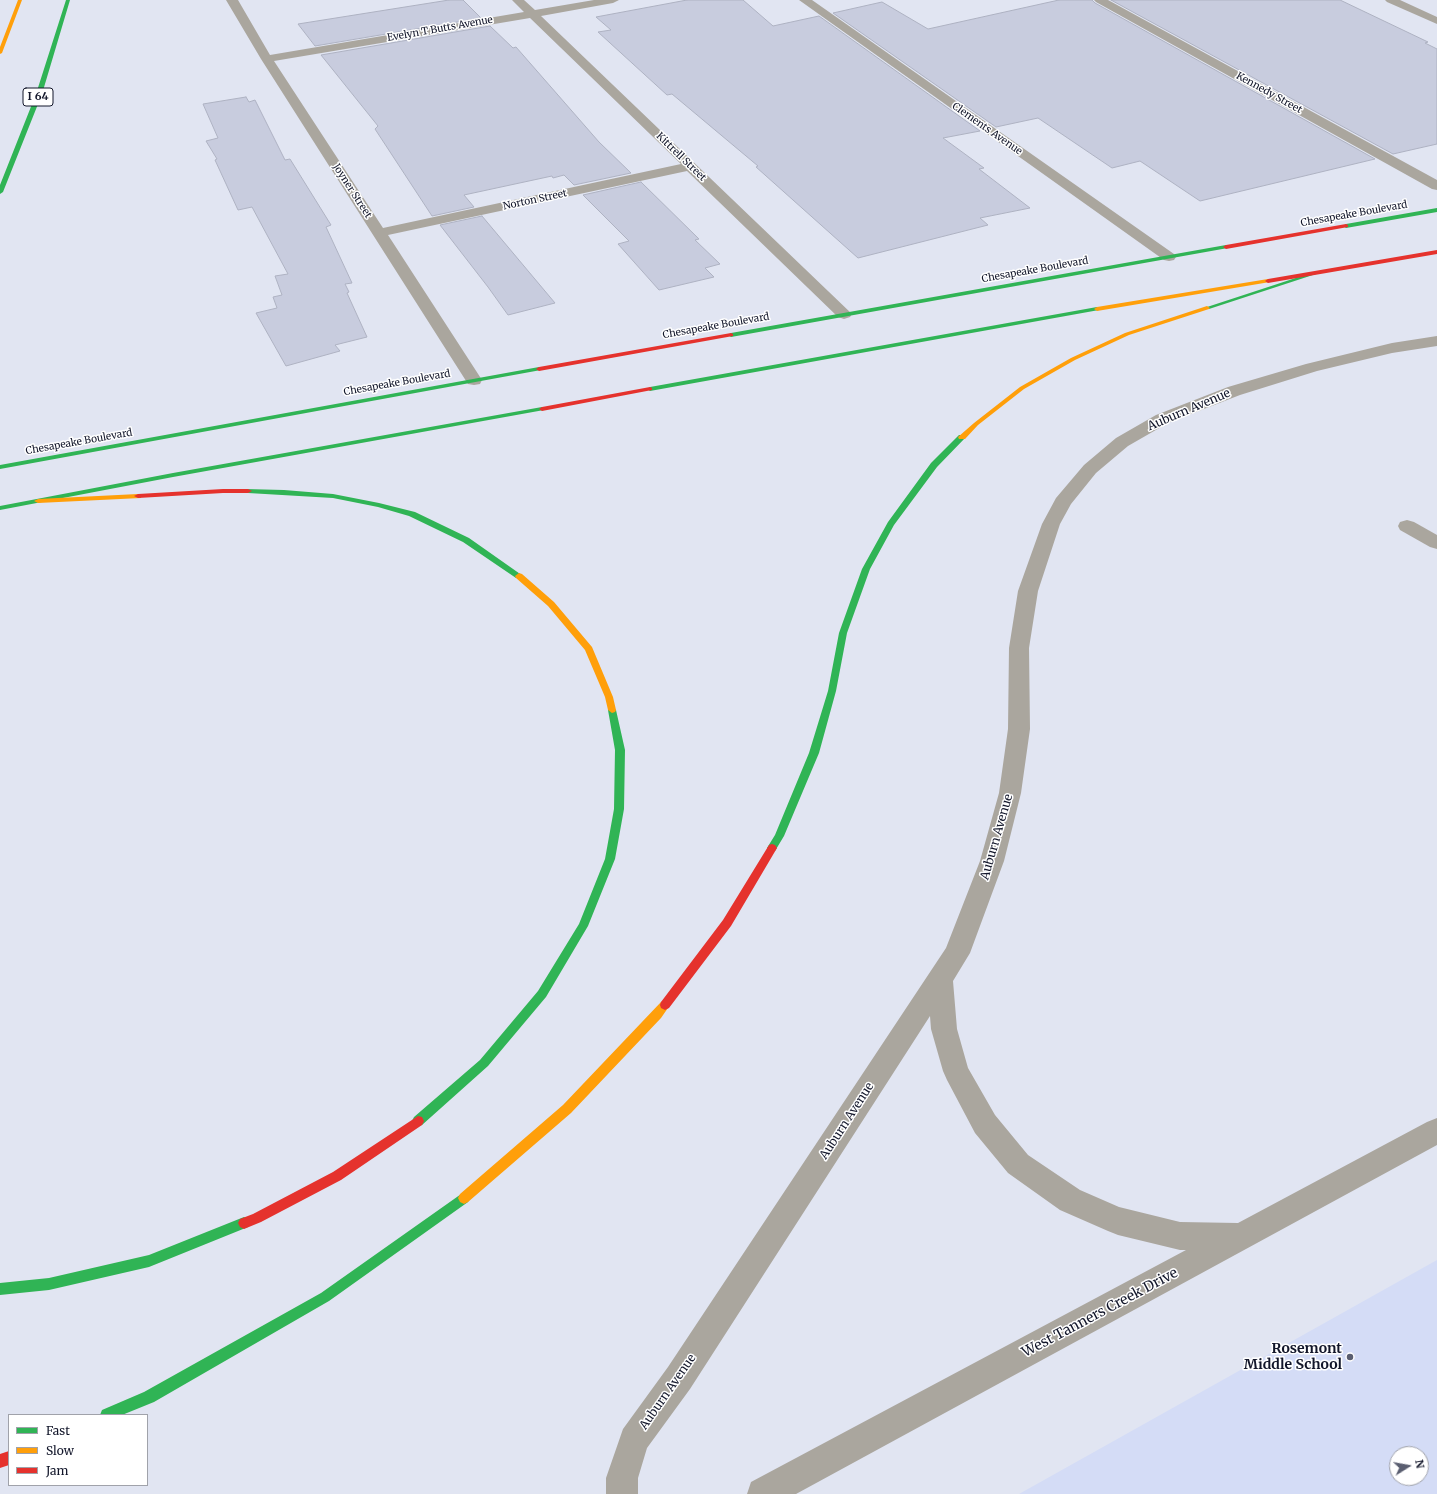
<!DOCTYPE html>
<style>
body{margin:0}
#map{position:relative;width:1437px;height:1494px;overflow:hidden;background:#e1e5f2;font-family:Merriweather,serif}
canvas{display:block}
.legend{position:absolute;left:8px;top:1414px;width:140px;height:72px;box-sizing:border-box;background:#fff;border:1px solid #a0a2aa;margin:0;padding:5px 7px;list-style:none;font-size:12px;color:#12162a}
.legend li{display:flex;align-items:center;gap:8px;height:20px}
.legend b{width:20px;border:1px solid #a0a2aa}
.north{position:absolute;left:1389px;top:1446px;width:40px;height:40px;box-sizing:border-box;background:#fff;border:1px solid #a0a2aa;border-radius:50%;rotate:79deg;font-size:11px;font-weight:700;line-height:16px;text-align:center;color:#12162a}
.north::after{content:'';display:block;margin:auto;width:14px;height:18px;background:#5a5e70;clip-path:polygon(50% 0,100% 100%,50% 72%,0 100%)}
</style>
<div id="map">
<canvas width="1437" height="1494"></canvas>
<ul class="legend">
<li><b style="height:5px;background:#30b455"></b>Fast</li>
<li><b style="height:5px;background:#ff9f0a"></b>Slow</li>
<li><b style="height:5px;background:#e5322d"></b>Jam</li>
</ul>
<div class="north">N</div>
</div>
<script>
const ctx = document.querySelector('canvas').getContext('2d');
ctx.lineJoin = 'round';
function paint(path, color) { ctx.fillStyle = color; ctx.fill(path, 'evenodd'); }
const toPath = rows => new Path2D(rows.map(r => 'M' + r).join(''));
function stroke(path, color, width, dash) { ctx.strokeStyle = color; ctx.lineWidth = width; ctx.lineCap = dash ? 'butt' : 'round'; ctx.setLineDash(dash || []); ctx.stroke(path); }
function write(font, color, halo, rows, align = 'center') {
  ctx.font = font + ' Merriweather,serif'; ctx.lineWidth = 3; ctx.setLineDash([]); ctx.textBaseline = 'middle'; ctx.strokeStyle = halo; ctx.fillStyle = color; for (const [text, x, y, turn = 0] of rows) {
    ctx.save(); ctx.translate(x, y); ctx.rotate((+turn || 0) * Math.PI / 180); ctx.textAlign = isNaN(turn) ? turn : align; if (halo) ctx.strokeText(text, 0, 0); ctx.fillText(text, 0, 0); ctx.restore();
  }
}
paint(toPath([
 [1437,1260,1437,1494,1019,1494],
 [1397,1454,1421,1454,1421,1478,1397,1478]
]), '#d4dcf6');
const building = toPath([
 [449,0,463,0,481,18,315,46,298,24,449,0],
 [687,0,743,0,773,26,819,16,980,131,943,138,984,168,979,169,1030,208,980,218,988,225,858,258,756,167,758,166,672,94,667,95,598,32,611,30,596,17,687,0],
 [1059,0,1092,0,1095,3,1375,159,1200,201,1140,161,1112,168,1038,118,996,127,833,13,882,2,928,29,1059,0],
 [1111,0,1340,0,1428,42,1425,43,1437,49,1437,144,1393,154,1111,0],
 [490,26,513,48,516,47,599,142,631,173,574,185,564,175,553,178,552,176,464,195,474,207,432,216,375,129,378,126,321,55,490,26],
 [246,97,249,102,255,100,285,160,290,159,331,225,326,227,352,283,345,284,349,292,347,293,367,337,335,345,340,351,286,366,256,313,277,308,273,297,282,295,275,276,288,274,252,207,238,210,215,160,217,159,206,141,218,138,203,104,246,97],
 [641,182,699,239,695,240,720,264,705,268,714,277,659,290,618,244,629,241,583,195,641,182],
 [482,216,555,303,508,315,488,287,440,225,482,216]
]);
paint(building, '#c8ccde');
stroke(building, '#aeb2c2', 1);
paint(toPath([
 [1407,520,1414,522,1437,535,1437,549,1430,547,1400,530,1398,526,1400,522,1407,520]
]), '#aaa69e');
paint(toPath([
 [226,0,238,0,270,55,524,12,512,0,524,0,535,10,594,0,619,0,613,3,541,16,852,314,850,317,844,319,838,317,687,171,388,235,482,380,480,384,474,385,468,384,261,59,226,0],
 [530,18,681,164,383,228,274,61,530,18],
 [799,0,812,0,1174,254,1176,257,1174,260,1169,261,1164,260,799,0],
 [1094,0,1108,0,1437,180,1437,190,1432,189,1096,2,1094,0],
 [1385,0,1400,0,1437,17,1437,24,1387,2,1385,0],
 [1437,336,1437,346,1392,353,1317,371,1240,395,1168,423,1128,446,1096,473,1071,504,1060,524,1038,591,1029,648,1030,729,1021,793,1004,861,970,953,953,981,957,1029,968,1068,995,1115,1028,1155,1080,1190,1119,1207,1180,1222,1238,1223,1427,1122,1437,1118,1437,1145,796,1494,747,1494,751,1482,1186,1250,1180,1250,1118,1235,1108,1231,1060,1210,1008,1173,975,1133,947,1080,943,1071,931,1029,930,1016,690,1389,647,1448,638,1478,638,1494,606,1494,606,1478,623,1429,668,1367,946,948,980,861,999,793,1008,729,1009,648,1018,591,1042,524,1056,498,1084,465,1116,438,1156,415,1228,387,1306,364,1392,343,1437,336]
]), '#aaa69e');
paint(toPath([
 [66,0,70,0,42,94,3,192,0,194,0,185,36,94,66,0],
 [1437,208,1437,212,1346,228,1343,226,1346,224,1437,208],
 [1226,245,1228,246,1228,248,731,337,728,335,731,333,1226,245],
 [1314,272,1319,273,1209,309,1204,308,1314,272],
 [1097,307,1100,309,1099,310,650,391,647,389,650,387,1097,307],
 [539,367,542,369,541,370,0,469,0,465,539,367],
 [542,407,545,409,544,410,173,477,0,510,0,506,173,473,542,407],
 [959,435,965,435,966,437,937,467,894,525,870,569,847,633,836,691,819,753,784,836,775,851,769,851,767,848,775,835,809,753,828,691,839,633,862,569,888,522,931,463,959,435],
 [245,489,284,490,333,494,379,503,415,512,469,538,523,576,522,578,516,578,463,542,409,516,378,507,333,498,248,493,244,491,245,489],
 [612,707,616,710,625,750,624,809,615,859,588,926,546,997,488,1066,422,1125,418,1126,414,1125,412,1121,414,1117,480,1060,538,991,579,924,605,859,614,809,615,750,608,710,612,707],
 [464,1192,468,1194,470,1198,468,1202,329,1301,154,1402,122,1415,100,1415,102,1410,144,1392,321,1293,464,1192],
 [244,1217,248,1219,250,1223,248,1227,149,1267,49,1290,0,1295,0,1283,49,1278,149,1255,244,1217]
]), '#30b455');
paint(toPath([
 [18,0,22,0,2,53,0,54,0,47,18,0],
 [1268,279,1270,280,1270,282,1097,311,1094,309,1097,307,1268,279],
 [1207,306,1210,308,1209,309,1129,335,1075,360,1024,389,978,425,965,439,959,439,958,437,974,423,1020,387,1071,358,1125,333,1207,306],
 [138,494,141,494,141,498,38,503,34,501,38,499,138,494],
 [519,573,522,574,554,602,592,647,613,697,616,710,615,712,612,713,608,710,605,697,585,650,548,606,516,578,515,576,519,573],
 [665,1000,669,1002,670,1005,661,1018,571,1113,468,1202,464,1204,460,1202,458,1198,460,1194,563,1105,661,1002,665,1000]
]), '#ff9f0a');
paint(toPath([
 [1346,224,1348,225,1348,227,1226,249,1223,247,1226,245,1346,224],
 [1437,250,1437,254,1268,283,1265,281,1268,279,1437,250],
 [731,333,733,334,733,336,539,371,536,369,539,367,731,333],
 [650,387,652,388,652,390,542,411,539,409,542,407,650,387],
 [223,489,248,489,252,491,248,493,223,493,138,498,134,496,138,494,223,489],
 [772,844,775,845,777,848,731,926,669,1008,665,1010,661,1008,660,1005,661,1002,723,920,769,845,772,844],
 [418,1116,422,1117,424,1121,422,1125,341,1180,261,1222,244,1229,240,1227,238,1223,240,1219,253,1214,333,1172,418,1116],
 [9,1451,9,1465,0,1468,0,1454,9,1451]
]), '#e5322d');
for (const [x, y, r, color] of [
 [1350,1357,4,"#5a5e70"]
]) { const dot = new Path2D(); dot.arc(x, y, r, 0, 2 * Math.PI); ctx.fillStyle = color; ctx.fill(dot); stroke(dot, '#fff', 1.5); }
write('10px', '#12162a', '#fff', [
 ["Evelyn T Butts Avenue",440,29,-10],
 ["Kennedy Street",1269,93,29],
 ["Clements Avenue",987,129,35],
 ["Kittrell Street",681,157,44],
 ["Joyner Street",352,191,57],
 ["Norton Street",535,200,-12],
 ["Chesapeake Boulevard",1354,214,-10],
 ["Chesapeake Boulevard",1035,270,-10],
 ["Chesapeake Boulevard",716,326,-10],
 ["Chesapeake Boulevard",397,383,-10],
 ["Chesapeake Boulevard",79,442,-10]
]);
for (const [x, y, w] of [
 [38,97,30]
]) { const box = new Path2D(); box.roundRect(x - w / 2, y - 9, w, 18, 3); ctx.fillStyle = '#fff'; ctx.fill(box); stroke(box, '#12162a', 1); }
write('bold 11px', '#12162a', null, [
 ["I 64",38,97]
]);
write('12px', '#12162a', '#fff', [
 ["Auburn Avenue",1189,410,-23],
 ["Auburn Avenue",997,837,-74],
 ["Auburn Avenue",847,1121,-57],
 ["Auburn Avenue",668,1392,-55]
]);
write('14px', '#12162a', '#fff', [
 ["West Tanners Creek Drive",1100,1313,-28]
]);
write('bold 14px', '#12162a', '#fff', [
 ["Rosemont",1342,1349],
 ["Middle School",1342,1365]
], 'right');
</script>
